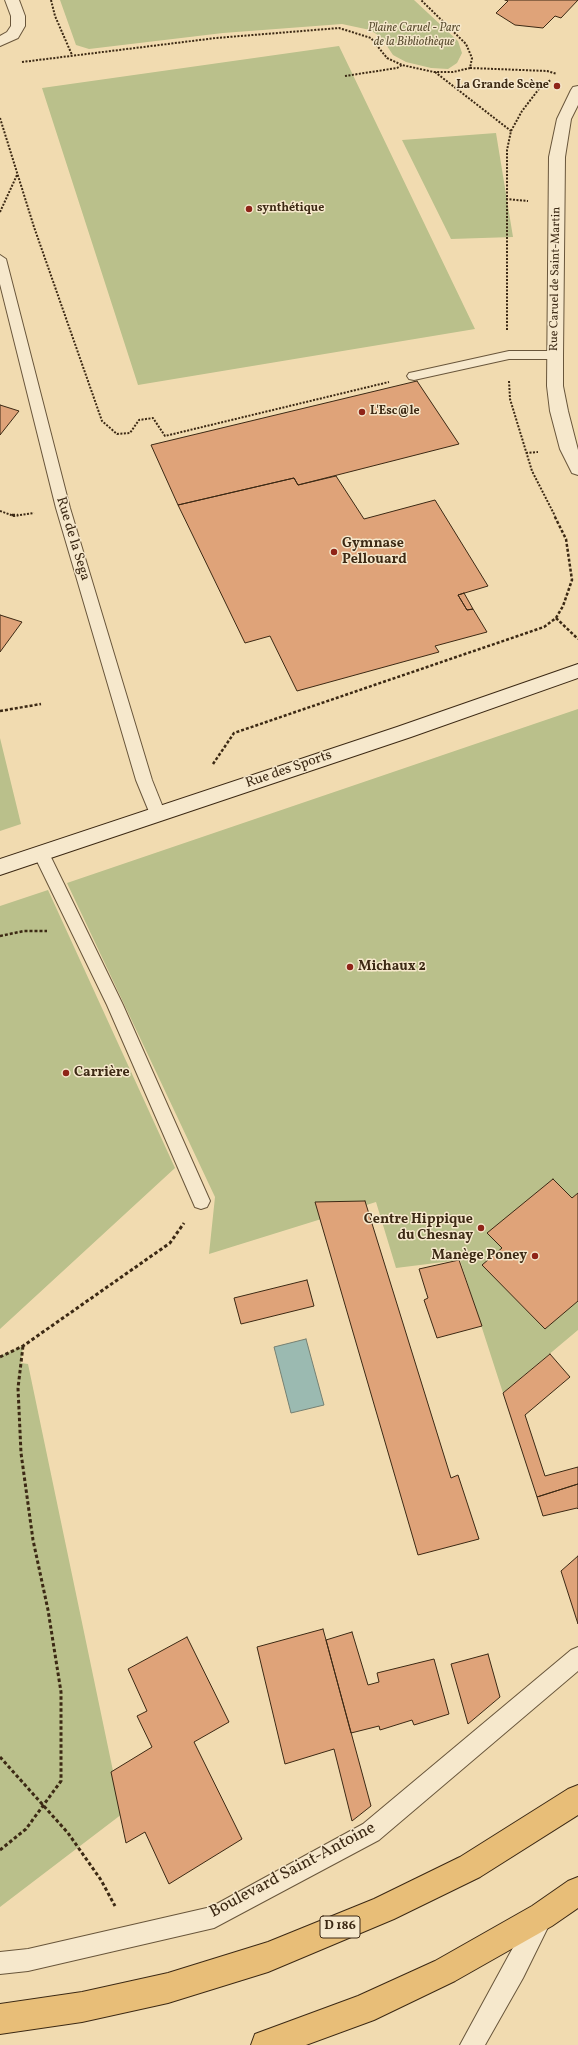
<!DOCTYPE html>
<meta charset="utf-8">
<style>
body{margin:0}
canvas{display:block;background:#f1dbb0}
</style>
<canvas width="578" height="2045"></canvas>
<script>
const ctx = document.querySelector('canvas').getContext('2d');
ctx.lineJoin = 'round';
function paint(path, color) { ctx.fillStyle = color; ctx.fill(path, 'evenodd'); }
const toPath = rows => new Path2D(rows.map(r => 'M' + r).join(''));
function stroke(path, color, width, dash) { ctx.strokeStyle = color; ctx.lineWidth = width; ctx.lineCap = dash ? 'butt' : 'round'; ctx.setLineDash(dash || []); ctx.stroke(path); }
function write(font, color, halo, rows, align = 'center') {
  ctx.font = font + ' Vollkorn,serif'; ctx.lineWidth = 3; ctx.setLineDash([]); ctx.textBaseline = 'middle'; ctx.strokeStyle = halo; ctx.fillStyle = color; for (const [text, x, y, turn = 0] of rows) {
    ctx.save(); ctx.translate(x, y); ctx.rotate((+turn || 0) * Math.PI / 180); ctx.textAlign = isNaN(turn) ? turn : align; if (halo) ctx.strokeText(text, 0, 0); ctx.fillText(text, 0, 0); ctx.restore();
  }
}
paint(toPath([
 [60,0,414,0,458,41,462,53,457,63,448,69,431,68,406,62,393,55,381,37,370,30,342,24,223,33,89,49,76,45],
 [339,46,475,329,138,385,42,88],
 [496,133,513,237,451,239,402,140],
 [578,709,578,1330,503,1393,460,1260,396,1268,376,1202,209,1254,215,1197,67,883],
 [0,738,21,824,0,831],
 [48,890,175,1168,0,1329,0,906],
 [23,1346,21,1363,28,1364,122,1814,0,1907,0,1356]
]), '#bac08b');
const water = toPath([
 [306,1339,324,1405,291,1413,274,1347,306,1339]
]);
paint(water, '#9bbab1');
stroke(water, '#758072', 1);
const building = toPath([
 [505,0,578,0,561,18,555,16,543,28,515,25,496,13,508,1,505,0],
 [417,381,459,444,298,485,294,478,178,505,151,445,417,381],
 [0,405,19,411,0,435,0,405],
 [336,476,364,519,435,500,488,586,458,595,467,610,473,609,487,632,435,646,439,652,297,691,270,636,245,643,178,505,294,478,298,485,336,476],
 [464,593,473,609,467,610,458,595,464,593],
 [0,615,22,622,0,652,0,615],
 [553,1179,572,1198,578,1193,578,1301,545,1329,482,1265,502,1248,487,1233,553,1179],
 [365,1201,451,1478,458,1475,479,1539,418,1555,315,1202,365,1201],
 [459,1260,482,1326,437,1338,424,1300,428,1298,419,1269,459,1260],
 [307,1280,314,1306,241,1324,234,1298,307,1280],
 [550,1354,570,1377,525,1415,545,1476,578,1467,578,1484,537,1497,503,1393,550,1354],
 [578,1484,578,1509,577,1508,543,1516,537,1497,578,1484],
 [578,1556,578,1624,561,1571,578,1556],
 [323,1629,371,1806,352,1821,334,1749,285,1764,257,1647,323,1629],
 [352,1632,368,1685,379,1682,377,1673,434,1659,449,1714,414,1725,412,1720,380,1730,379,1726,351,1733,326,1640,352,1632],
 [187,1637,229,1722,194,1742,242,1839,169,1884,145,1832,126,1843,111,1772,152,1747,137,1716,147,1711,128,1669,187,1637],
 [488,1654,500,1697,468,1724,451,1664,488,1654]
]);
paint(building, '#dfa379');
stroke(building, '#3c2914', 1);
const service = toPath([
 [0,255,6,259,70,508,152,780,166,815,164,819,158,821,152,819,136,780,56,508,0,284,0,255],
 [509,351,555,351,560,352,561,355,560,358,555,359,509,359,414,380,409,379,407,376,409,373,414,372,509,351],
 [41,847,47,849,123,1005,210,1201,207,1207,201,1209,195,1207,107,1005,33,853,35,849,41,847],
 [578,1647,578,1671,379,1840,214,1928,28,1971,0,1974,0,1952,28,1949,211,1907,363,1824,571,1650,578,1647],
 [542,1906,550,1909,553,1917,523,1978,485,2045,460,2045,534,1909,542,1906]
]);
const minor = toPath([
 [5,0,19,0,25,16,25,26,18,38,0,46,0,36,7,32,11,26,11,16,5,0]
]);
const tertiary = toPath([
 [578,86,578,105,571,119,565,157,563,355,563,386,568,411,578,450,578,475,572,473,560,449,550,411,547,386,549,157,557,119,571,90,573,87,578,86]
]);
const secondary = toPath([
 [578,664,578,678,411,737,0,875,0,859,397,727,578,664]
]);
const primary = toPath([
 [578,1785,578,1815,480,1877,394,1919,268,1972,168,2003,82,2022,0,2034,0,2004,82,1992,168,1973,268,1942,374,1899,460,1857,568,1789,578,1785],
 [578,1877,578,1908,552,1926,455,1981,374,2020,306,2045,251,2045,255,2034,358,1996,435,1961,532,1906,568,1881,578,1877]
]);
stroke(service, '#69563b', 2);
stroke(minor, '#69563b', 2);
stroke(tertiary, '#69563b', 2);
stroke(secondary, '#3c2914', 2);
stroke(primary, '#3c2914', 2);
stroke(toPath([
 [51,0,55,16,72,55],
 [22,62,216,38,339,28,371,38,387,58,402,65,434,72,453,72,470,68,472,58,466,44,421,0],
 [470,68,547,71,557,74],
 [435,72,511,131],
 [345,76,397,68,402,65],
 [0,118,34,227,102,421,117,434,130,433,139,420,153,418,165,436,389,382],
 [506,199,528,201],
 [0,212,17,175],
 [507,330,507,150,511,131,522,111,542,85,551,80],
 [509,381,510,399,532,471,555,516],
 [526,453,538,452],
 [0,511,14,516,34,513]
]), '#3c2914', 2, [2, 1.5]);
stroke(toPath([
 [12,515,18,515],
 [556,618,578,639],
 [0,711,41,704],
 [213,764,234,733,544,627,556,618,563,606,572,580,566,539,554,515],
 [0,936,24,931,47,931]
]), '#3c2914', 2.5, [3, 2]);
stroke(toPath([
 [0,1357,23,1346,170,1243,184,1223],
 [0,1757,68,1833,101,1880,115,1906],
 [0,1850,26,1829,61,1781,61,1692,48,1610,33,1540,21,1453,18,1388,23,1346]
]), '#3c2914', 3, [3.5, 2.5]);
paint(service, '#f6e8cc');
paint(minor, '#f6e8cc');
paint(tertiary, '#f6e8cc');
paint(secondary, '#f6e8cc');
paint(primary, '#e8be78');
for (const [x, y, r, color] of [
 [557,86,4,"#8f2418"],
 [249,209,4,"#8f2418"],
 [362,412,4,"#8f2418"],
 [334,552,4,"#8f2418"],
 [350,967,4,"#8f2418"],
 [66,1073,4,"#8f2418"],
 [481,1228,4,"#8f2418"],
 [535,1256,4,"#8f2418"]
]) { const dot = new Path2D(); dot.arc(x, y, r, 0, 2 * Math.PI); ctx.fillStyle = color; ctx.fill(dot); stroke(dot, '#f6e8cc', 1.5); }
write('italic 12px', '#5c4f32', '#f6e8cc', [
 ["Plaine Caruel - Parc",414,29],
 ["de la Bibliothèque",414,43]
]);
write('bold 12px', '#3c2914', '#f6e8cc', [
 ["La Grande Scène",549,86,"right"],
 ["synthétique",257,209],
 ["L'Esc@le",370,412]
], 'left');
write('12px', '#3c2914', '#f6e8cc', [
 ["Rue Caruel de Saint-Martin",556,279,-89]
]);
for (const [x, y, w] of [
 [340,1927,40]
]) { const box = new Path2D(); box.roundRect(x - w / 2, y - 11, w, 22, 3); ctx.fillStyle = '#f6e8cc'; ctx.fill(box); stroke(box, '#3c2914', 1); }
write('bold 13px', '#3c2914', null, [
 ["D 186",340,1927]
]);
write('14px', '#3c2914', '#f6e8cc', [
 ["Rue de la Sega",72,539,73],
 ["Rue des Sports",289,770,-19]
]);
write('bold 14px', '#3c2914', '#f6e8cc', [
 ["Gymnase",342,544],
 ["Pellouard",342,560],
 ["Michaux 2",358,967],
 ["Carrière",74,1073],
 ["Centre Hippique",473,1220,"right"],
 ["du Chesnay",473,1236,"right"],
 ["Manège Poney",527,1256,"right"]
], 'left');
write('17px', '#3c2914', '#f6e8cc', [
 ["Boulevard Saint-Antoine",293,1871,-28]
]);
</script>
